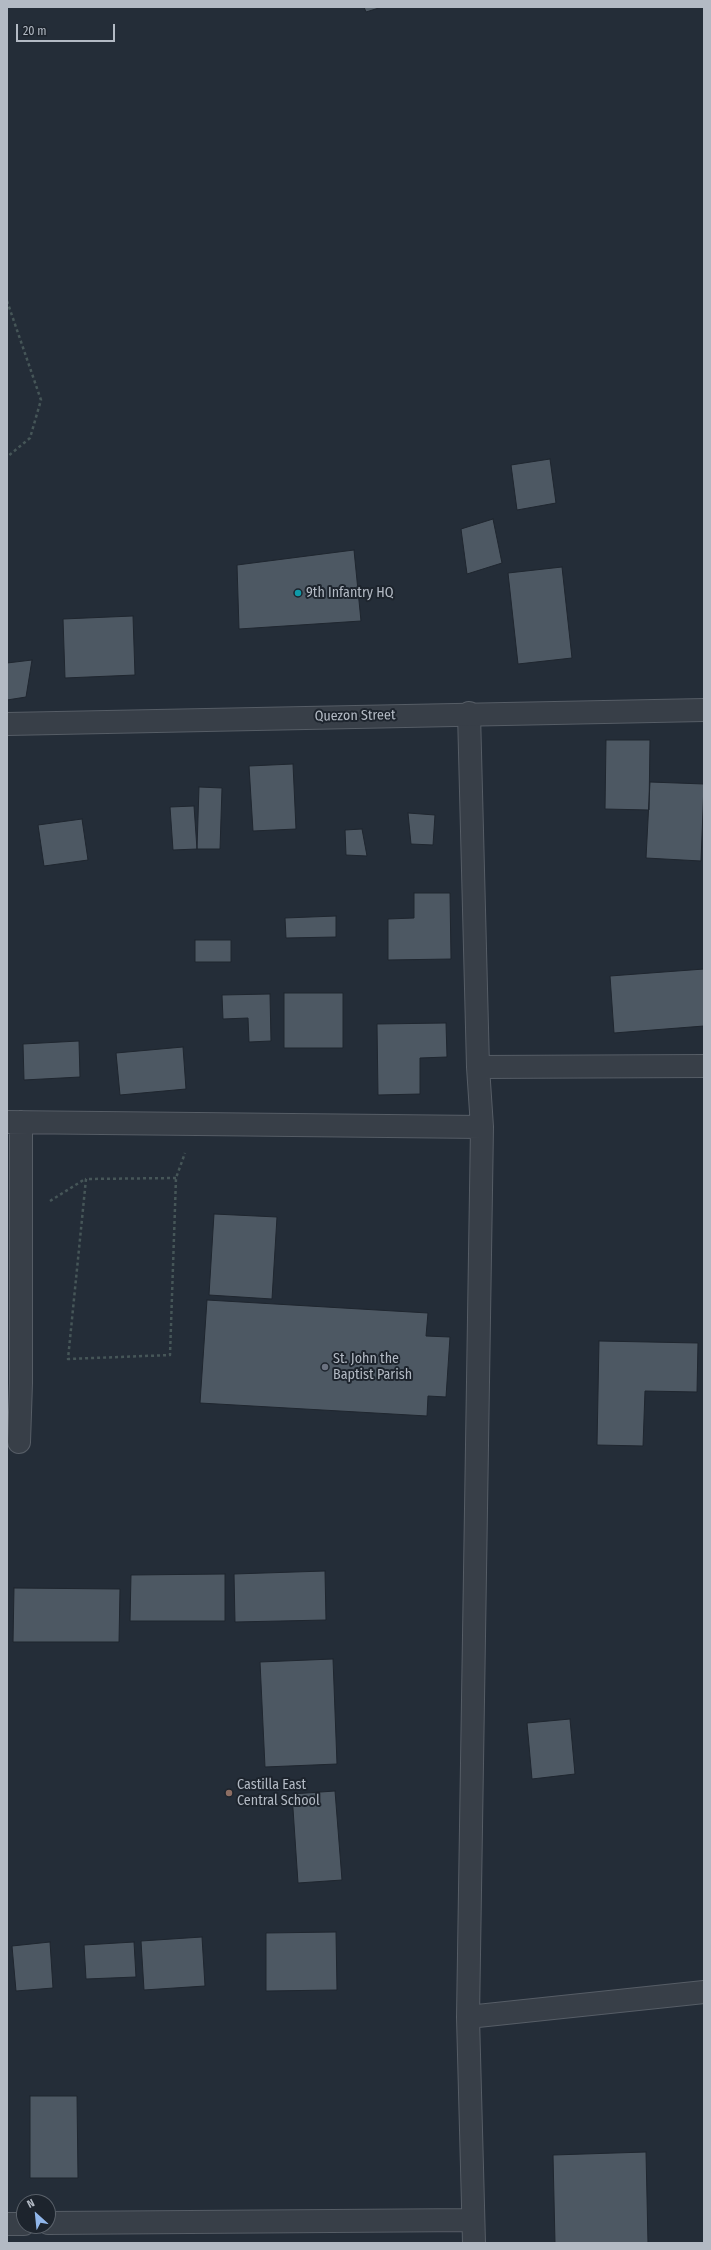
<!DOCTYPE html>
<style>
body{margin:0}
#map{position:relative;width:711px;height:2250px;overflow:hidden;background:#242d38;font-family:"Fira Sans Condensed",sans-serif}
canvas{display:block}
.frame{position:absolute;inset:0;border:8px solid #b3bac4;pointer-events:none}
.north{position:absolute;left:16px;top:2194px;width:40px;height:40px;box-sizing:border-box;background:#1d242d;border:1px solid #596069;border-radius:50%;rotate:333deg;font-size:11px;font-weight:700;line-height:16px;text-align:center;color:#b3bac4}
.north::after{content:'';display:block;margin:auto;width:14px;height:18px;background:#91b7eb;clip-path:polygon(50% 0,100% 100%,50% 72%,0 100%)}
.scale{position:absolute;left:16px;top:24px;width:99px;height:18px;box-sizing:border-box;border:2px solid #b3bac4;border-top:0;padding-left:5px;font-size:12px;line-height:14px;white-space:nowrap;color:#b3bac4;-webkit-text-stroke:3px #1d242d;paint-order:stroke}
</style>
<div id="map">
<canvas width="711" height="2250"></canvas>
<div class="frame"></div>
<div class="north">N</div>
<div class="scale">20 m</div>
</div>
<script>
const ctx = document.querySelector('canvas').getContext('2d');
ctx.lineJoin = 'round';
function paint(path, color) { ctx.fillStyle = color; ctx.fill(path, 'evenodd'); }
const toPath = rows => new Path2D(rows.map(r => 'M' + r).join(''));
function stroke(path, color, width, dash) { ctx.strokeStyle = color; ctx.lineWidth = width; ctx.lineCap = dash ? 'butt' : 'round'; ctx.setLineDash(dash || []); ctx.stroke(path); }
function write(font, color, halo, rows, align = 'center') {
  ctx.font = font + ' "Fira Sans Condensed",sans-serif'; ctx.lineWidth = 4; ctx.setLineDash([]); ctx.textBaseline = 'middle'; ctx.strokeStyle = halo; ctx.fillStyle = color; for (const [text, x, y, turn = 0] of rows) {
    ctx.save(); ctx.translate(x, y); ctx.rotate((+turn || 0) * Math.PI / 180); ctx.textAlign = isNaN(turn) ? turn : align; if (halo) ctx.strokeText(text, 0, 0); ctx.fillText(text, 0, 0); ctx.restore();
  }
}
const building = toPath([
 [364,7,382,7,366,12,364,7],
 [550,459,556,503,517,510,511,465,550,459],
 [493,519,502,563,467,574,461,529,493,519],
 [354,550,361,621,239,629,237,565,354,550],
 [562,567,572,658,518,664,508,573,562,567],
 [133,616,135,675,65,678,63,619,133,616],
 [32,660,26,697,7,700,7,663,32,660],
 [606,740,650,740,649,810,605,809,606,740],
 [293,764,296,829,253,831,249,766,293,764],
 [650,782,704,784,701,861,646,858,650,782],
 [199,787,222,788,220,849,197,849,199,787],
 [194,806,197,849,173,850,170,807,194,806],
 [408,813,435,815,433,845,411,844,408,813],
 [82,819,88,860,44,866,38,825,82,819],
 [362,829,367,856,346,855,345,830,362,829],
 [414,893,450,893,451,959,388,960,388,919,414,918,414,893],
 [336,916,336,937,286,938,285,918,336,916],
 [195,940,231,940,231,962,195,962,195,940],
 [704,969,704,1026,614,1033,610,976,704,969],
 [284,993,343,993,343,1048,284,1048,284,993],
 [270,994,271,1041,249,1042,248,1018,223,1019,222,995,270,994],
 [446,1023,447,1057,420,1058,420,1094,378,1095,377,1024,446,1023],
 [79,1041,80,1077,24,1080,23,1044,79,1041],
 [183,1047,186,1089,120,1095,116,1053,183,1047],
 [214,1214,277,1217,272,1299,209,1295,214,1214],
 [207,1300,428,1313,426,1336,450,1337,446,1397,428,1396,427,1416,200,1403,207,1300],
 [599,1341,698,1343,697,1392,645,1391,643,1446,597,1445,599,1341],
 [325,1571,326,1620,235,1622,234,1574,325,1571],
 [225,1574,225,1621,130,1621,131,1575,225,1574],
 [14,1588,120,1589,119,1642,13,1642,14,1588],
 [333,1659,337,1764,265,1767,260,1662,333,1659],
 [570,1719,575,1774,532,1779,527,1723,570,1719],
 [335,1791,342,1880,298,1883,292,1794,335,1791],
 [336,1932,337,1990,266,1991,266,1933,336,1932],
 [202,1937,205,1986,144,1990,141,1941,202,1937],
 [50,1942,53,1988,16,1991,12,1946,50,1942],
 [134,1942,136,1977,86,1979,84,1945,134,1942],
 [30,2096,77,2096,78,2178,30,2178,30,2096],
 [646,2152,648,2243,555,2243,553,2155,646,2152]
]);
paint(building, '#4d5863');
stroke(building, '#1f262f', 1);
const minor = toPath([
 [469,713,478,1067,482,1127,468,2017,474,2243],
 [478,1067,704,1066],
 [7,1122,482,1127],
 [19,1442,21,1383,21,1122],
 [468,2017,704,1992],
 [48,2223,473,2220],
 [7,2224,24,2224]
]);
const tertiary = toPath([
 [7,724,704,710]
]);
stroke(minor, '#565d66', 24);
stroke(tertiary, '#565d66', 24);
stroke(toPath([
 [7,301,41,400,30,438,7,457],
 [176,1178,86,1179,68,1359,170,1355,176,1178,185,1153],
 [50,1201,85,1179]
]), '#465658', 2.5, [3, 3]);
stroke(minor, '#383f48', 22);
stroke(tertiary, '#383f48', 22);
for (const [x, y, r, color] of [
 [298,593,4,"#0f9aa8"],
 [325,1367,4,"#6b7280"],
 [229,1793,4,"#8d6e63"]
]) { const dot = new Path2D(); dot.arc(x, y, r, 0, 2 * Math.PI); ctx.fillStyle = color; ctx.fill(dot); stroke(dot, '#1d242d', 1.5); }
write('14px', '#b3bac4', '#1d242d', [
 ["9th Infantry HQ",306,593],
 ["St. John the",333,1359],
 ["Baptist Parish",333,1375],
 ["Castilla East",237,1785],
 ["Central School",237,1801]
], 'left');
write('14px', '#b3bac4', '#1d242d', [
 ["Quezon Street",355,716,-1]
]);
</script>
